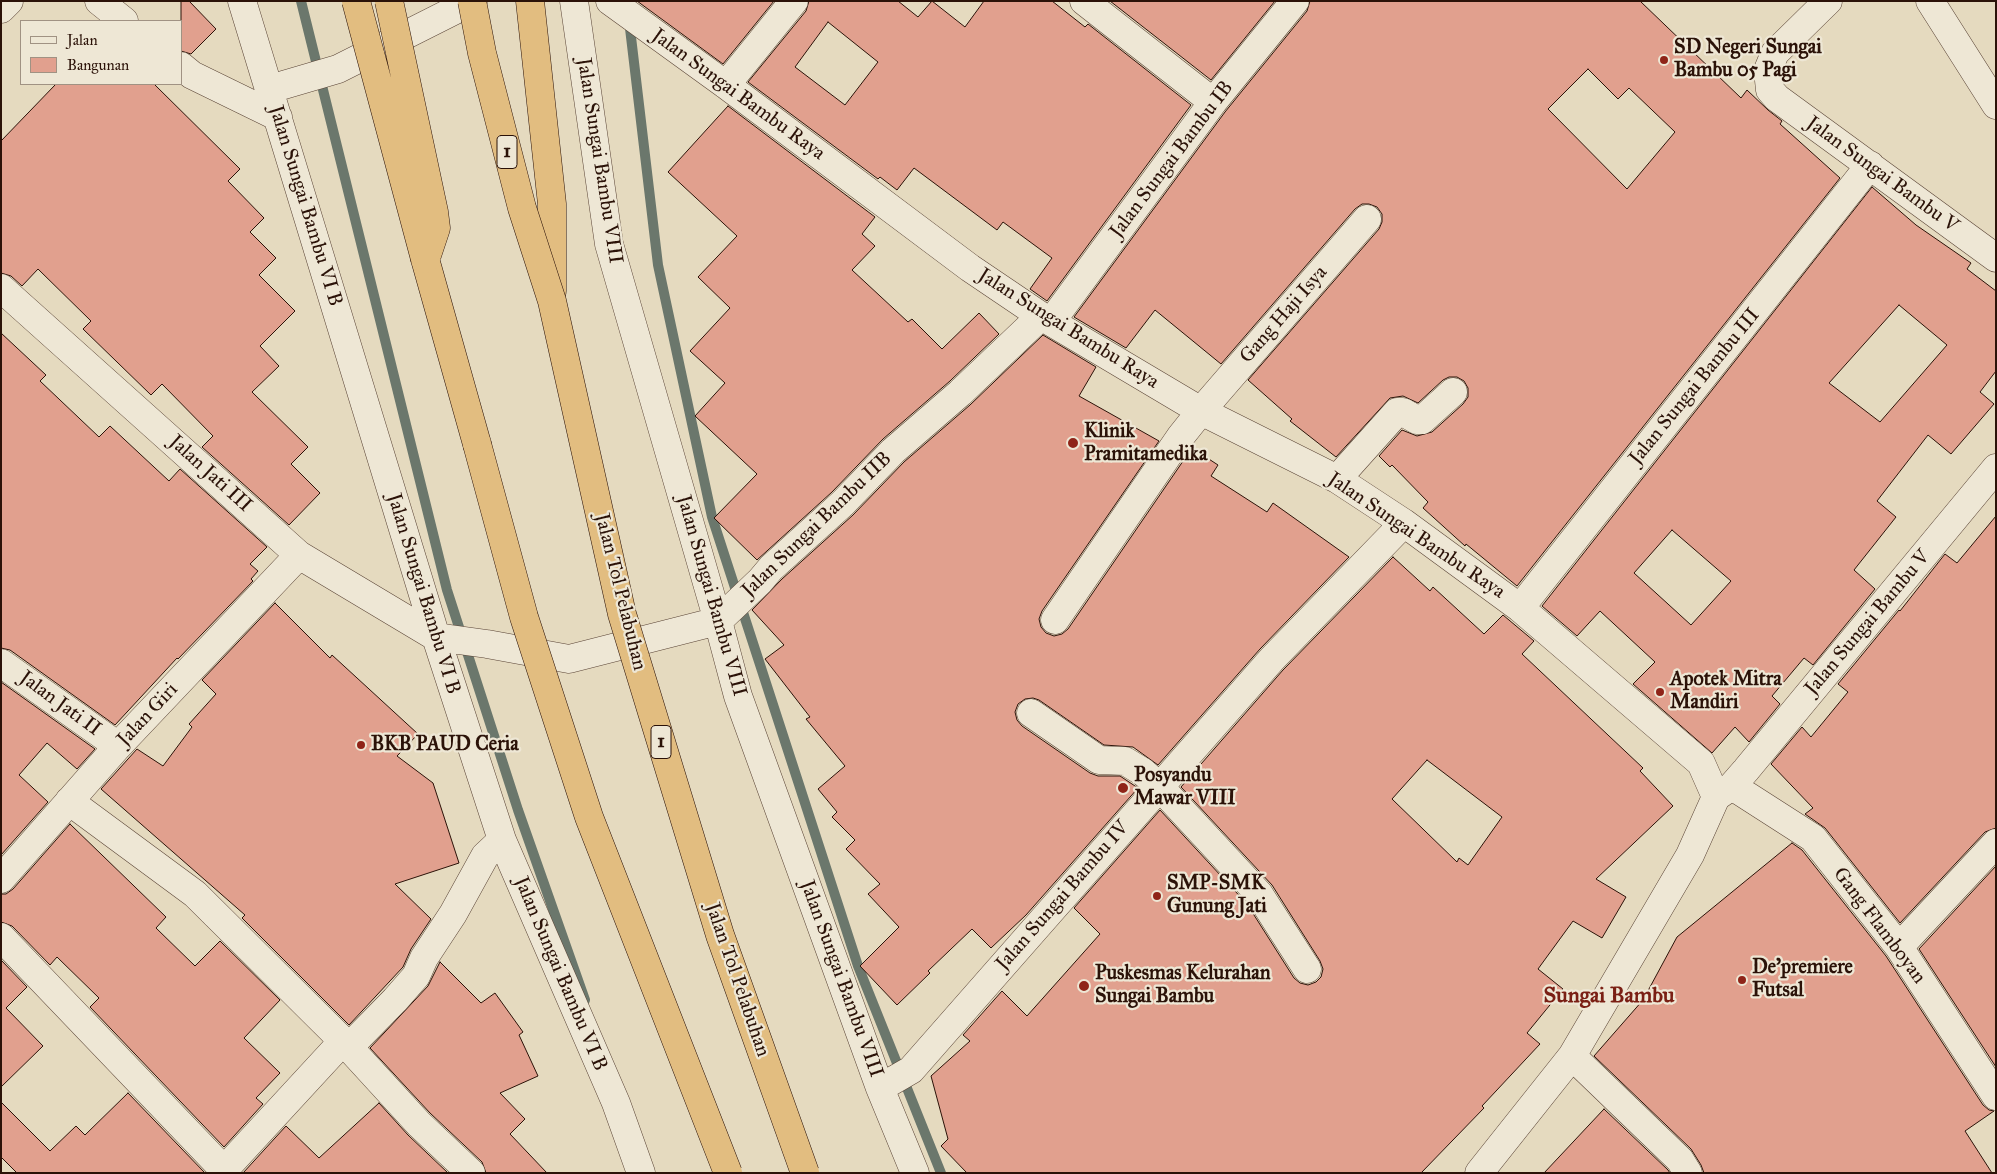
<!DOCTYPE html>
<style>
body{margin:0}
#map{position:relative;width:1997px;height:1174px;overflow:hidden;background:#e5dabf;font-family:"IM FELL Great Primer",serif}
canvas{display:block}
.frame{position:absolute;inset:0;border:2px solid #2b1208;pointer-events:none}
.legend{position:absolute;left:20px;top:20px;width:162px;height:65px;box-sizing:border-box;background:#eee7d5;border:1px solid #a09283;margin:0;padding:6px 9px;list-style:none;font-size:15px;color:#2b1208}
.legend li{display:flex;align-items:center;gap:10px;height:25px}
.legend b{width:25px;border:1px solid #a09283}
</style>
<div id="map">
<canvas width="1997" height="1174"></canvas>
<div class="frame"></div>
<ul class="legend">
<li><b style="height:6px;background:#eee7d5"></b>Jalan</li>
<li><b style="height:14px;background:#e1a08e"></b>Bangunan</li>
</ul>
</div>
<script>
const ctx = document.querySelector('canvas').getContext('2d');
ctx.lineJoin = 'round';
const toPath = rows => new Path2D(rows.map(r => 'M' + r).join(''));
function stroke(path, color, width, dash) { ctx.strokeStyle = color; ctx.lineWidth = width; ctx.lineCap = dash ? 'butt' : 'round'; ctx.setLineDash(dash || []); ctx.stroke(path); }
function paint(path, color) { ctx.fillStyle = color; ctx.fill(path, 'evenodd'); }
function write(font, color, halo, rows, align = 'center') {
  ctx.font = font + ' "IM FELL Great Primer",serif'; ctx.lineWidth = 4.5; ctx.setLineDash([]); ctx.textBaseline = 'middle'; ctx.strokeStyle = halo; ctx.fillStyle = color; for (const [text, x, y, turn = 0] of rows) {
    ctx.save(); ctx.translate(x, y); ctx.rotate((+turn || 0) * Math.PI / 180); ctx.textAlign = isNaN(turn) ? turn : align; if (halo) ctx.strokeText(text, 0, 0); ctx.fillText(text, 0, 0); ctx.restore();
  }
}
stroke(toPath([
 [301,1,447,590,518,810,585,1000],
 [629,20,658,265,712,517,858,966,941,1173]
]), '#6b776c', 10);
const building = toPath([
 [181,1,189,1,216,29,191,54,181,51,181,1],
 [637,1,774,1,723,64,637,1],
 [809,1,898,1,918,17,932,1,965,27,984,1,1052,1,1085,27,1088,24,1191,105,1047,301,1030,289,1052,258,1003,222,997,230,914,168,897,190,880,177,878,179,748,82,806,11,809,1],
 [828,22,878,62,845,105,795,67,828,22],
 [1110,1,1275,1,1211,80,1110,1],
 [1310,1,1640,1,1741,98,1747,90,1768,110,1782,121,1780,124,1840,178,1517,586,1466,544,1465,546,1423,508,1428,502,1392,465,1390,467,1379,456,1402,430,1417,436,1432,432,1463,404,1468,397,1468,388,1464,381,1457,377,1449,377,1443,380,1418,403,1403,396,1390,398,1336,457,1290,421,1292,419,1248,380,1379,229,1382,222,1382,214,1377,207,1369,204,1362,204,1355,209,1221,364,1155,310,1126,348,1074,317,1225,112,1307,11,1310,1],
 [1588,69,1618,99,1629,88,1675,132,1627,189,1548,109,1588,69],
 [56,84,154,84,240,169,228,181,264,218,250,232,276,258,259,275,295,311,260,346,279,366,252,392,308,447,291,464,320,493,289,525,202,447,213,436,162,384,151,395,83,329,91,321,38,269,22,286,11,276,1,273,1,141,56,84],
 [728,106,875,217,862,234,875,246,852,270,908,322,912,319,942,349,979,313,999,334,950,381,883,439,832,492,757,560,714,518,757,474,695,416,725,383,690,351,730,308,698,277,737,236,668,172,728,106],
 [1872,187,1916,225,1971,263,1967,269,1996,291,1996,371,1980,392,1994,404,1951,454,1928,435,1877,501,1896,517,1854,570,1875,589,1813,665,1804,658,1772,696,1780,704,1749,742,1735,727,1712,753,1633,684,1655,662,1600,611,1577,636,1542,606,1872,187],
 [1899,305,1947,345,1880,422,1829,383,1899,305],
 [1672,530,1731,581,1691,625,1634,573,1672,530],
 [1,333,46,375,40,381,99,437,110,426,169,481,180,469,267,547,250,564,258,571,251,579,253,581,178,659,177,658,115,725,10,650,1,648,1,333],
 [1043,335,1096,367,1079,396,1159,441,1042,611,1039,619,1041,627,1046,633,1054,636,1062,634,1068,629,1192,448,1218,465,1211,476,1267,512,1273,503,1349,557,1260,649,1158,765,1133,747,1104,745,1039,700,1033,698,1025,699,1018,704,1015,712,1017,720,1022,726,1090,773,1098,776,1120,776,1138,788,1026,915,991,948,972,929,928,971,930,973,897,1005,860,966,899,927,868,894,880,884,846,849,855,840,832,817,837,812,818,789,845,766,806,719,810,717,765,659,784,645,752,610,782,579,853,515,904,462,970,405,1043,335],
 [1996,516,1996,828,1985,832,1900,923,1825,828,1805,814,1813,808,1771,764,1802,727,1811,737,1848,692,1838,684,1899,610,1900,611,1945,554,1957,563,1996,516],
 [1393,557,1430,591,1433,587,1484,634,1503,615,1534,641,1522,654,1643,768,1640,771,1673,806,1596,879,1626,897,1602,938,1573,921,1538,969,1563,989,1527,1033,1540,1044,1482,1106,1484,1108,1421,1173,967,1173,941,1146,948,1139,931,1076,970,1041,963,1035,1002,991,1027,1016,1100,934,1074,908,1160,810,1247,904,1294,978,1300,983,1308,985,1316,982,1321,977,1323,969,1320,961,1272,885,1181,787,1283,670,1393,557],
 [1427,760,1502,817,1468,865,1459,858,1457,862,1392,799,1427,760],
 [275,603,330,658,332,655,418,734,397,756,433,783,459,863,395,884,431,919,411,949,403,967,349,1025,242,918,245,915,101,789,137,749,163,766,192,727,189,724,216,694,202,680,275,603],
 [1,682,95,749,77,769,47,743,19,775,48,802,1,855,1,682],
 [70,824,166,917,156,928,195,966,220,941,280,1000,244,1038,280,1073,256,1098,263,1104,224,1147,90,1007,99,998,57,957,50,965,12,926,1,922,1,894,6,894,13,889,70,824],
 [1792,843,1802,850,1886,956,1983,1105,1989,1110,1994,1111,1965,1131,1992,1173,1704,1173,1701,1165,1691,1149,1594,1056,1643,1000,1677,937,1792,843],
 [1996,866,1996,1067,1919,949,1996,866],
 [1,960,27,987,6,1008,43,1046,1,1087,1,960],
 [440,962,481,1003,495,993,523,1032,519,1035,538,1076,500,1093,525,1119,510,1134,547,1173,486,1173,482,1162,430,1113,370,1048,428,986,440,962],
 [128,1093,205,1173,17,1173,1,1157,1,1102,50,1151,76,1126,85,1135,128,1093],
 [379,1103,408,1135,448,1173,243,1173,286,1126,319,1158,379,1103],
 [1604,1109,1668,1170,1670,1173,1544,1173,1604,1109]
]);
paint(building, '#e1a08e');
stroke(building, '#2b1208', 1);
const minor = toPath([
 [99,1,124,21],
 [242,1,436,637,502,840,616,1103,641,1173],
 [574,1,609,244,718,621,738,696,880,1088,915,1173],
 [610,1,726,85,970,268,1041,316,1201,411,1337,479,1404,523,1520,608,1701,763,1716,797,1690,855,1572,1056,1479,1173],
 [1084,1,1213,102],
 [1828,1,1775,53,1768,70,1770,90,1777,98,1996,258],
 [1930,1,1996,105],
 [1,9,9,1],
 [181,66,192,75,278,117],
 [726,85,794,1],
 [270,89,338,69,473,1],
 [1,288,299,555,436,637,487,644,569,659,718,621,760,581,771,568,843,503,893,451,960,393,1041,316],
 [1051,322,1213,102,1295,1],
 [1337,479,1397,412,1403,412,1417,420,1422,420,1453,392],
 [1520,608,1870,165],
 [1055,620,1181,436,1201,411,1367,219],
 [1,663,118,746],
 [1031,713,1099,760,1125,761,1143,772,1159,786,1259,894,1307,969],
 [1732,786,1813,838,1899,947,1996,1096],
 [1716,797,1732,786,1746,770,1996,468],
 [69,801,195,894,343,1041,419,1124,471,1173],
 [1,879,118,746,299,555],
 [1,937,224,1170,221,1173],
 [1899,947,1996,843],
 [349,1047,395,1000,416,976,424,958,453,914,485,856,502,840],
 [1572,1056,1680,1160,1688,1173],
 [880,1088,911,1070,1272,659,1404,523],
 [224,1170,343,1041]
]);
const highway = toPath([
 [530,1,552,204,552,291],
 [425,259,477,444]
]);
stroke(minor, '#5a4436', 29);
stroke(highway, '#2b1208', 29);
stroke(minor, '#eee7d5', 28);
stroke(highway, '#e2bd80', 28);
const highwayBridge = toPath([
 [356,1,425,259],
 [389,1,434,212,436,228,427,255],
 [472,1,482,53,522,208,552,301,622,614,720,935,805,1173],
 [477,444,524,617,589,817,728,1173]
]);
stroke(highwayBridge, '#2b1208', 29, []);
stroke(highwayBridge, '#e2bd80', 28);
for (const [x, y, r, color] of [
 [1664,60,5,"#8f2418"],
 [1073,443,6,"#8f2418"],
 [1660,692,5,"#8f2418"],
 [361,745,5,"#8f2418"],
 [1123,788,6,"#8f2418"],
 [1157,896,5,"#8f2418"],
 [1742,980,5,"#8f2418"],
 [1084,986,6,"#8f2418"]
]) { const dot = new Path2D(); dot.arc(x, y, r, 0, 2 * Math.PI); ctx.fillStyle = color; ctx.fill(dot); stroke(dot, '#eee7d5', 2); }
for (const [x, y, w] of [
 [507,152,20],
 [661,742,20]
]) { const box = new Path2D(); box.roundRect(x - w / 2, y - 16.5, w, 33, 4); ctx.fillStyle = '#eee7d5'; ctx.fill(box); stroke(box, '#2b1208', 1); }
write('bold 19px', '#2b1208', null, [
 ["1",507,152],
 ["1",661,742]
]);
write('bold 20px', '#2b1208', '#eee7d5', [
 ["SD Negeri Sungai",1674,48],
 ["Bambu 05 Pagi",1674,71],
 ["Klinik",1084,432],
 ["Pramitamedika",1084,455],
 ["Apotek Mitra",1670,680],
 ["Mandiri",1670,703],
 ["BKB PAUD Ceria",371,745],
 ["Posyandu",1134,776],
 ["Mawar VIII",1134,799],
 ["SMP-SMK",1167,884],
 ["Gunung Jati",1167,907],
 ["De'premiere",1752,968],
 ["Futsal",1752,991],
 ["Puskesmas Kelurahan",1095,974],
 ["Sungai Bambu",1095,997]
], 'left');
write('20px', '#2b1208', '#eee7d5', [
 ["Jalan Sungai Bambu Raya",738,95,36],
 ["Jalan Sungai Bambu IB",1172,160,-53],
 ["Jalan Sungai Bambu VIII",599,161,81],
 ["Jalan Sungai Bambu V",1882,175,36],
 ["Jalan Sungai Bambu VI B",305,206,73],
 ["Gang Haji Isya",1284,315,-49],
 ["Jalan Sungai Bambu Raya",1068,329,32],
 ["Jalan Sungai Bambu III",1695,387,-51],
 ["Jalan Jati III",210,474,42],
 ["Jalan Sungai Bambu IIB",817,525,-44],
 ["Jalan Sungai Bambu Raya",1416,536,34],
 ["Jalan Tol Pelabuhan",620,592,76],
 ["Jalan Sungai Bambu VI B",423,594,73],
 ["Jalan Sungai Bambu VIII",711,596,74],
 ["Jalan Sungai Bambu V",1868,623,-50],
 ["Jalan Jati II",60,704,36],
 ["Jalan Giri",148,715,-47],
 ["Jalan Sungai Bambu IV",1063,896,-49],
 ["Gang Flamboyan",1879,926,53],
 ["Jalan Sungai Bambu VI B",560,974,67],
 ["Jalan Sungai Bambu VIII",841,979,70],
 ["Jalan Tol Pelabuhan",737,980,71]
]);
write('bold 22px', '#7a1f14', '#eee7d5', [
 ["Sungai Bambu",1609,997]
]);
</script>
